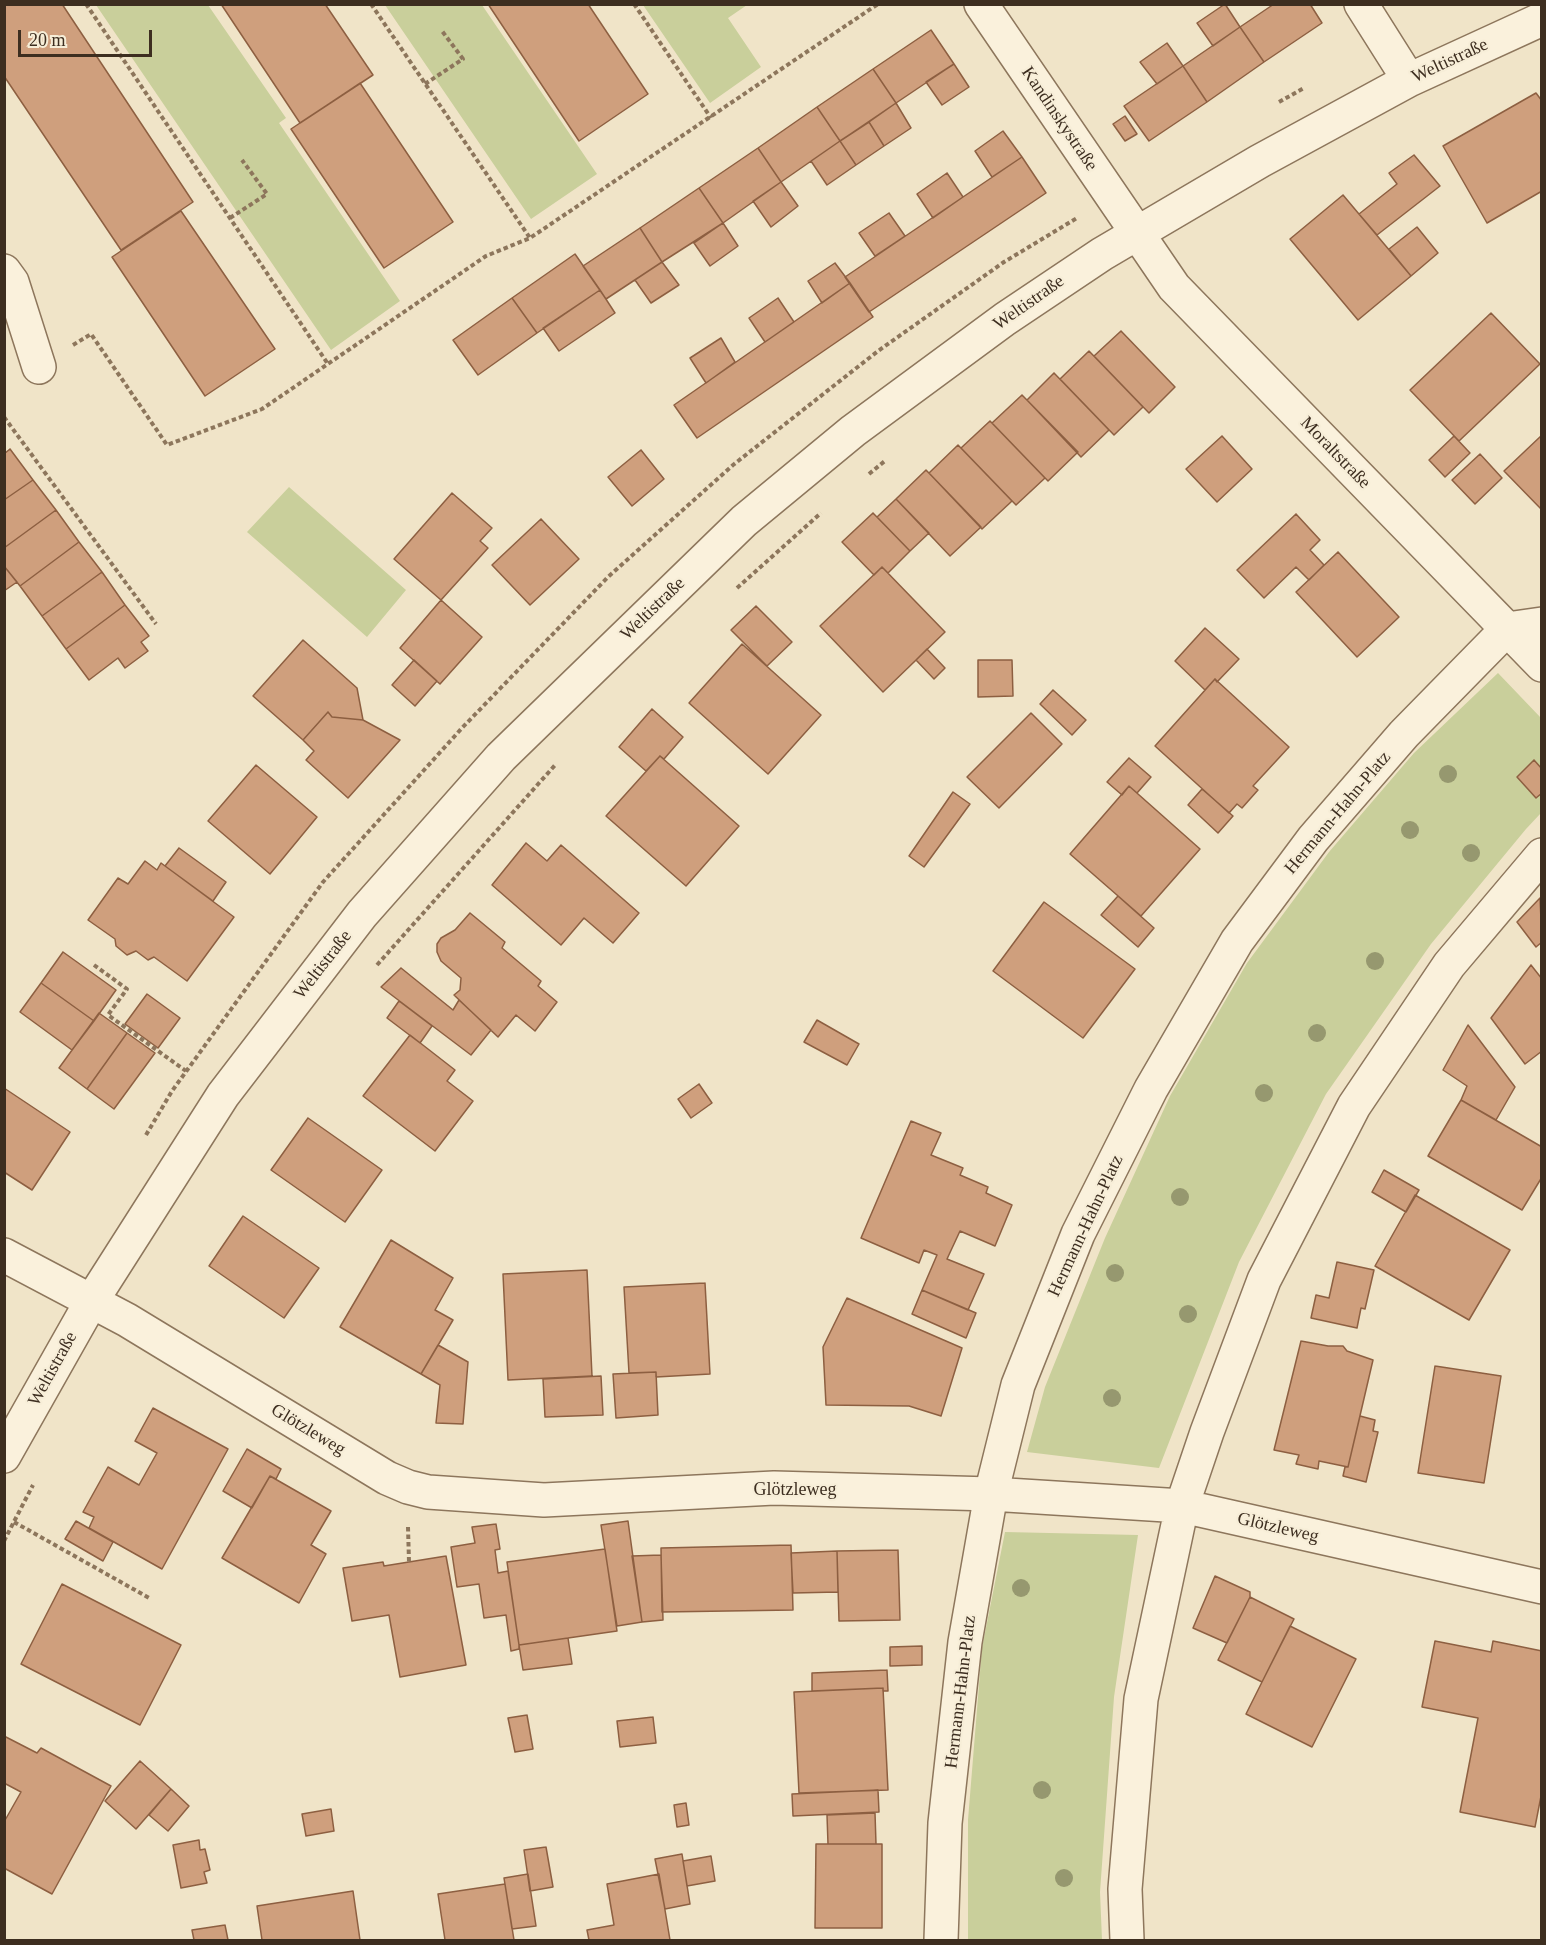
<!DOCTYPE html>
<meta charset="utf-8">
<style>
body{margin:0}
#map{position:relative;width:1546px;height:1945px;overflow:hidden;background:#f0e4c8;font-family:Georgia,serif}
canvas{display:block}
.frame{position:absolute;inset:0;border:6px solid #3d2e20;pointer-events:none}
.scale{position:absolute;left:18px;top:30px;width:134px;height:27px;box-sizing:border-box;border:3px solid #3d2e20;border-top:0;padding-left:8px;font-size:18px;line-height:21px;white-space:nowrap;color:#3d2e20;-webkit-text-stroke:4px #f7eed8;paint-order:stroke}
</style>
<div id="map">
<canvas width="1546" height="1945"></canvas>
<div class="frame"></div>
<div class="scale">20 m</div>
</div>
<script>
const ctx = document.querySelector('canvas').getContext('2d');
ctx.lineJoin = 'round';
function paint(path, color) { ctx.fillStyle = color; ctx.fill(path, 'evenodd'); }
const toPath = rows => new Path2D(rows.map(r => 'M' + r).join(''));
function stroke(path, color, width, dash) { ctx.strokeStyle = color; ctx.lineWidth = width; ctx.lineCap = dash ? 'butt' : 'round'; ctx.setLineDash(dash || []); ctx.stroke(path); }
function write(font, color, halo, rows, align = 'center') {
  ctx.font = font + ' Georgia,serif'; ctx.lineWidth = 4.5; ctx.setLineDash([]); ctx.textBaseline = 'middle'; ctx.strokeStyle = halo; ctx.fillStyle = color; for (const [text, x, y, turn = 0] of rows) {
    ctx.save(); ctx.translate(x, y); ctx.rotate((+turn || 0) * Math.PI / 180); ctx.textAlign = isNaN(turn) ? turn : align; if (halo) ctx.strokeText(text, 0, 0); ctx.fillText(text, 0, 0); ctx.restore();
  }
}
paint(toPath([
 [96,5,208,5,286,118,279,123,400,301,331,350],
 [385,5,482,5,597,174,531,219],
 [643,5,747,5,728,18,761,67,710,103],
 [289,487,406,590,367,637,247,532],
 [1498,673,1541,718,1541,813,1526,829,1431,944,1326,1094,1239,1262,1159,1468,1027,1452,1045,1387,1105,1238,1170,1096,1247,963,1329,852,1414,753],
 [1005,1532,1138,1535,1114,1697,1100,1892,1102,1940,968,1940,968,1820,982,1648]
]), '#c9cf9b');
const building = toPath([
 [4,4,62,4,193,202,121,250,4,76,4,4],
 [221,4,325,4,373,75,300,123,221,4],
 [488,4,588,4,648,94,579,141,488,4],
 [1225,4,1240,27,1213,46,1197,23,1225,4],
 [1274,4,1310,4,1322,23,1264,62,1240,27,1274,4],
 [1240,27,1264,62,1207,102,1183,66,1240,27],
 [931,30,954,64,896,103,873,69,931,30],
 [1167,43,1183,66,1157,84,1140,62,1167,43],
 [954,64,969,87,942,105,926,82,954,64],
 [1183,66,1207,102,1149,141,1124,106,1183,66],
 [873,69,896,103,840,141,817,107,873,69],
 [360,83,453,222,384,268,291,129,360,83],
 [1536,93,1542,101,1542,191,1487,223,1443,146,1536,93],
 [896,103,911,128,884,146,869,122,896,103],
 [817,107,840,141,781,182,758,148,817,107],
 [1125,116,1137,134,1125,141,1113,124,1125,116],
 [869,122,884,146,856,165,840,141,869,122],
 [1003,131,1022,157,992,177,975,151,1003,131],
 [840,141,856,165,827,185,811,161,840,141],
 [758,148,781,182,723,223,699,188,758,148],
 [1414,155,1440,186,1377,235,1359,214,1397,184,1389,173,1414,155],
 [1022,157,1046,193,869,312,845,277,1022,157],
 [947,173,963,197,933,218,917,194,947,173],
 [781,182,798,206,771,227,753,201,781,182],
 [699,188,723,223,662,262,640,228,699,188],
 [1343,195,1411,276,1358,320,1290,239,1343,195],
 [181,211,275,349,205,396,112,257,181,211],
 [889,213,905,236,875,256,859,233,889,213],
 [723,223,738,246,710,266,694,243,723,223],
 [1417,227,1438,253,1411,276,1389,249,1417,227],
 [640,228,662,262,606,299,583,266,640,228],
 [575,254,600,290,537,333,512,298,575,254],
 [662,262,679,285,651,303,635,280,662,262],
 [835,263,850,283,822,303,808,281,835,263],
 [850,283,873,317,697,438,674,405,850,283],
 [600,290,615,313,559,351,543,328,600,290],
 [512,298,537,333,478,375,453,340,512,298],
 [778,298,794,322,765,342,749,318,778,298],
 [1491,313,1540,364,1459,441,1410,390,1491,313],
 [1121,331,1175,387,1149,413,1094,356,1121,331],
 [721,338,735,362,706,383,690,358,721,338],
 [1089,351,1143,407,1114,435,1060,379,1089,351],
 [1054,373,1109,430,1081,457,1027,400,1054,373],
 [1022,395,1078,452,1048,481,992,423,1022,395],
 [990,421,1045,478,1016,505,961,448,990,421],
 [1542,435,1542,510,1504,471,1542,435],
 [1222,436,1252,469,1217,502,1186,469,1222,436],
 [1454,436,1470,453,1445,477,1429,460,1454,436],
 [958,445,1012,501,982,529,929,473,958,445],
 [10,449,33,480,4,500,4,454,10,449],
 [641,450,664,479,632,506,608,477,641,450],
 [1480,454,1502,478,1475,504,1452,480,1480,454],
 [926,470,981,527,950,556,896,499,926,470],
 [33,480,56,510,4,548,4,500,33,480],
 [452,493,492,528,480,541,488,548,441,600,394,559,452,493],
 [896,499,929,533,910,551,877,517,896,499],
 [56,510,79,542,20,586,4,566,4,548,56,510],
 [873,513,910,551,888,573,882,567,874,575,842,542,873,513],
 [1296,514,1320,540,1310,550,1324,565,1309,580,1296,567,1264,598,1237,570,1296,514],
 [541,519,579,559,530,605,492,565,541,519],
 [79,542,102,572,42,616,20,586,79,542],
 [1338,552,1399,617,1357,657,1296,592,1338,552],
 [4,566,17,582,4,591,4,566],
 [882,567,945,632,883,692,820,626,882,567],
 [102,572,125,605,66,649,42,616,102,572],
 [441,600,482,637,440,684,400,648,441,600],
 [125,605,149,636,141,642,148,651,125,668,118,658,89,680,66,649,125,605],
 [756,606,792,642,767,666,731,630,756,606],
 [1205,628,1239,659,1217,682,1215,679,1205,690,1175,661,1205,628],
 [303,640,357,688,363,720,332,717,328,712,303,740,253,696,303,640],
 [742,644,821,715,768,774,689,703,742,644],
 [927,649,945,668,934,679,916,660,927,649],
 [414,660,437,681,415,706,392,685,414,660],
 [978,660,1012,660,1013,696,978,697,978,660],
 [1215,679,1289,747,1253,786,1258,790,1242,808,1237,804,1229,813,1155,746,1215,679],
 [1053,690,1086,720,1072,735,1040,704,1053,690],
 [652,709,683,737,664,759,660,756,646,771,619,747,652,709],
 [328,712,332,717,363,720,400,740,348,798,306,760,314,751,303,740,328,712],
 [1031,713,1062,744,999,808,967,777,1031,713],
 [660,756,739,826,686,886,606,816,660,756],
 [1129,758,1151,777,1137,793,1129,786,1122,795,1107,782,1129,758],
 [1534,760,1542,769,1542,793,1536,798,1517,777,1534,760],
 [256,765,317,817,270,874,208,821,256,765],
 [1129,786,1200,849,1141,916,1070,854,1129,786],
 [1202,789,1233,816,1218,833,1188,805,1202,789],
 [953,792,970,804,924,867,909,856,953,792],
 [526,843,547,861,561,845,639,913,613,943,584,918,561,945,492,885,526,843],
 [179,848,226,882,213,901,165,866,179,848],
 [145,861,157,870,161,863,234,917,187,981,154,957,148,960,136,951,127,955,116,946,115,939,88,920,118,878,128,884,145,861],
 [1118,896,1154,928,1138,947,1101,915,1118,896],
 [1540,898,1542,942,1536,947,1517,922,1540,898],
 [1044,902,1135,969,1083,1038,993,971,1044,902],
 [470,913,505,942,502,948,541,981,538,986,557,1002,535,1031,516,1015,498,1037,454,995,460,990,461,978,441,961,437,952,437,944,441,938,455,930,470,913],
 [63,952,116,990,94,1021,41,983,63,952],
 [1531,965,1542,979,1542,1051,1525,1064,1491,1018,1531,965],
 [401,968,453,1010,459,1000,491,1030,471,1055,381,987,401,968],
 [41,983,94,1021,72,1050,20,1012,41,983],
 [147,994,180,1018,158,1048,125,1024,147,994],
 [399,1001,432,1026,420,1043,387,1018,399,1001],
 [99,1013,127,1033,87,1089,59,1068,99,1013],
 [817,1020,859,1044,847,1065,804,1042,817,1020],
 [1468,1025,1515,1087,1496,1120,1461,1100,1467,1086,1443,1070,1468,1025],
 [127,1033,155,1053,114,1109,87,1089,127,1033],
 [410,1035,455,1070,447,1081,473,1101,435,1151,363,1096,410,1035],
 [699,1084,712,1103,691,1118,678,1099,699,1084],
 [4,1088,70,1132,32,1190,4,1172,4,1088],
 [1461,1100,1542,1147,1542,1177,1522,1210,1428,1156,1461,1100],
 [308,1118,382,1170,345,1222,271,1170,308,1118],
 [911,1121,941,1133,931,1155,963,1168,960,1175,988,1187,986,1193,1012,1205,995,1246,960,1231,947,1259,984,1274,968,1310,922,1290,937,1255,924,1250,919,1263,861,1238,911,1121],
 [1384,1170,1419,1190,1406,1212,1372,1192,1384,1170],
 [1415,1195,1510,1250,1469,1320,1375,1266,1415,1195],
 [243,1216,319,1268,284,1318,209,1266,243,1216],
 [391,1240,453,1278,435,1310,453,1320,421,1374,340,1327,391,1240],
 [1337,1262,1374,1270,1365,1309,1361,1308,1357,1328,1311,1318,1316,1295,1329,1298,1337,1262],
 [587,1270,592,1376,508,1380,503,1274,587,1270],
 [705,1283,710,1374,656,1377,656,1372,629,1373,624,1287,705,1283],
 [922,1290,976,1313,966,1338,912,1314,922,1290],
 [847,1298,962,1348,941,1416,909,1406,826,1405,823,1347,847,1298],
 [1301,1341,1328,1346,1343,1346,1347,1351,1373,1360,1348,1467,1319,1461,1318,1469,1296,1464,1299,1455,1274,1450,1301,1341],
 [438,1345,468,1362,463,1424,436,1423,440,1385,421,1374,438,1345],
 [1435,1366,1501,1376,1484,1483,1418,1473,1435,1366],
 [656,1372,658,1415,616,1418,613,1374,656,1372],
 [601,1376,603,1415,545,1417,543,1379,601,1376],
 [153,1408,228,1449,162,1569,89,1528,94,1517,83,1512,108,1467,139,1485,157,1453,135,1441,153,1408],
 [1360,1416,1375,1420,1373,1431,1378,1432,1366,1482,1343,1476,1345,1467,1348,1467,1360,1416],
 [247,1449,281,1469,276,1479,270,1476,252,1508,223,1491,247,1449],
 [270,1476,331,1511,311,1545,326,1554,299,1603,222,1558,270,1476],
 [76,1521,113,1542,103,1561,65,1539,76,1521],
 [628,1521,642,1622,617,1626,601,1525,628,1521],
 [496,1524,500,1549,495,1550,498,1573,508,1571,519,1645,519,1649,511,1651,506,1615,484,1618,479,1584,457,1587,451,1547,475,1543,472,1527,496,1524],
 [791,1545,793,1610,662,1612,661,1548,791,1545],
 [605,1549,617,1631,519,1645,507,1562,605,1549],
 [898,1550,900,1620,839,1621,837,1551,898,1550],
 [837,1551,838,1592,793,1593,791,1553,837,1551],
 [661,1555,663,1620,642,1622,632,1556,661,1555],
 [446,1556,466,1665,400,1677,389,1615,352,1621,343,1568,383,1562,384,1566,446,1556],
 [1215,1576,1250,1592,1250,1597,1227,1643,1193,1628,1215,1576],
 [62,1584,181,1645,140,1725,21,1664,62,1584],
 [1250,1597,1294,1619,1262,1682,1218,1660,1250,1597],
 [1290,1626,1356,1659,1312,1747,1246,1714,1290,1626],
 [568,1638,572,1664,523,1670,519,1645,568,1638],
 [1435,1641,1491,1652,1493,1641,1542,1651,1542,1791,1535,1827,1460,1812,1478,1718,1422,1707,1435,1641],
 [922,1646,922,1665,890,1666,890,1647,922,1646],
 [887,1670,888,1691,883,1691,883,1688,812,1691,812,1673,887,1670],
 [883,1688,888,1790,799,1793,794,1692,883,1688],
 [527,1715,533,1749,515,1752,508,1718,527,1715],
 [653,1717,656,1743,620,1747,617,1721,653,1717],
 [4,1736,37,1753,41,1748,111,1786,52,1894,4,1868,4,1822,21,1792,4,1783,4,1736],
 [140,1761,171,1789,136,1829,105,1801,140,1761],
 [171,1789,189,1806,168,1831,149,1815,171,1789],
 [878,1790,879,1812,793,1816,792,1794,878,1790],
 [686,1803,689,1825,677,1827,674,1805,686,1803],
 [331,1809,334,1831,306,1836,302,1814,331,1809],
 [875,1813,876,1844,828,1844,827,1815,875,1813],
 [199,1840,200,1850,205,1849,210,1870,204,1872,207,1883,181,1888,173,1845,199,1840],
 [816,1844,882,1844,882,1928,815,1928,816,1844],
 [546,1847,553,1887,530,1891,524,1850,546,1847],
 [682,1854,690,1904,665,1909,655,1859,682,1854],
 [711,1856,715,1881,687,1886,683,1861,711,1856],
 [528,1874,536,1926,512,1929,504,1878,528,1874],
 [659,1874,670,1940,589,1940,587,1930,614,1925,607,1884,659,1874],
 [505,1884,514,1940,445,1940,438,1894,505,1884],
 [353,1891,360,1940,262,1940,257,1906,353,1891],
 [225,1925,228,1940,194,1940,192,1930,225,1925]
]);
paint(building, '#cf9f7d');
stroke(building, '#8d5f41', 1.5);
const minor = toPath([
 [981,4,1174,287,1542,665],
 [1361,4,1409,80],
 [4,271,12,282,39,367],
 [4,1255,127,1320,387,1478,408,1487,428,1492,544,1500,774,1488,991,1494,1182,1506,1542,1587],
 [4,1456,91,1302,223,1095,362,914,501,757,744,521,853,431,1005,319,1102,254,1260,161,1409,80,1542,19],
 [941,1940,945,1823,965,1642,991,1494,1018,1385,1078,1234,1151,1089,1237,941,1313,839,1404,734,1507,629,1542,624],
 [1127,1940,1125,1889,1141,1699,1182,1506,1207,1432,1264,1280,1354,1106,1449,965,1542,855]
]);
stroke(minor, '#8d765c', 36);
stroke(toPath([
 [86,4,328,364],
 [371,4,530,238],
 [634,4,711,118],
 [425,84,463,59,442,31],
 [1279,102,1304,88],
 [230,218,267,194,242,160],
 [73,345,91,334,167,445,262,409,486,256,530,238,878,4],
 [4,417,156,624],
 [869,474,886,460],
 [737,588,821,513],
 [94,965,127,989,108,1015,186,1071],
 [377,965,556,764],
 [146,1135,172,1091,323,882,462,728,608,577,733,465,878,351,1004,262,1077,218],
 [14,1522,151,1599],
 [408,1527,409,1562],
 [4,1541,33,1485]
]), '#8d765c', 4, [4.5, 3]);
stroke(minor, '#faf1dc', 33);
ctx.fillStyle = '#96986f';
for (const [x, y] of [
 [1448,774],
 [1410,830],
 [1471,853],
 [1375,961],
 [1317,1033],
 [1264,1093],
 [1180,1197],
 [1115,1273],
 [1188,1314],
 [1112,1398],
 [1021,1588],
 [1042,1790],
 [1064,1878]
]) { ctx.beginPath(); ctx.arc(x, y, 9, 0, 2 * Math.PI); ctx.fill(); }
write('18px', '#3d2e20', '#f7eed8', [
 ["Weltistraße",1450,61,-25],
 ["Kandinskystraße",1059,119,56],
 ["Weltistraße",1029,303,-35],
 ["Moraltstraße",1335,453,46],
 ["Weltistraße",653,609,-44],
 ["Hermann-Hahn-Platz",1338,813,-50],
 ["Weltistraße",323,965,-52],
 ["Hermann-Hahn-Platz",1086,1226,-65],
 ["Weltistraße",53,1369,-61],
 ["Glötzleweg",308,1430,31],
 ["Glötzleweg",795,1490],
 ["Glötzleweg",1278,1528,13],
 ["Hermann-Hahn-Platz",961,1692,-83]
]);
</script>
